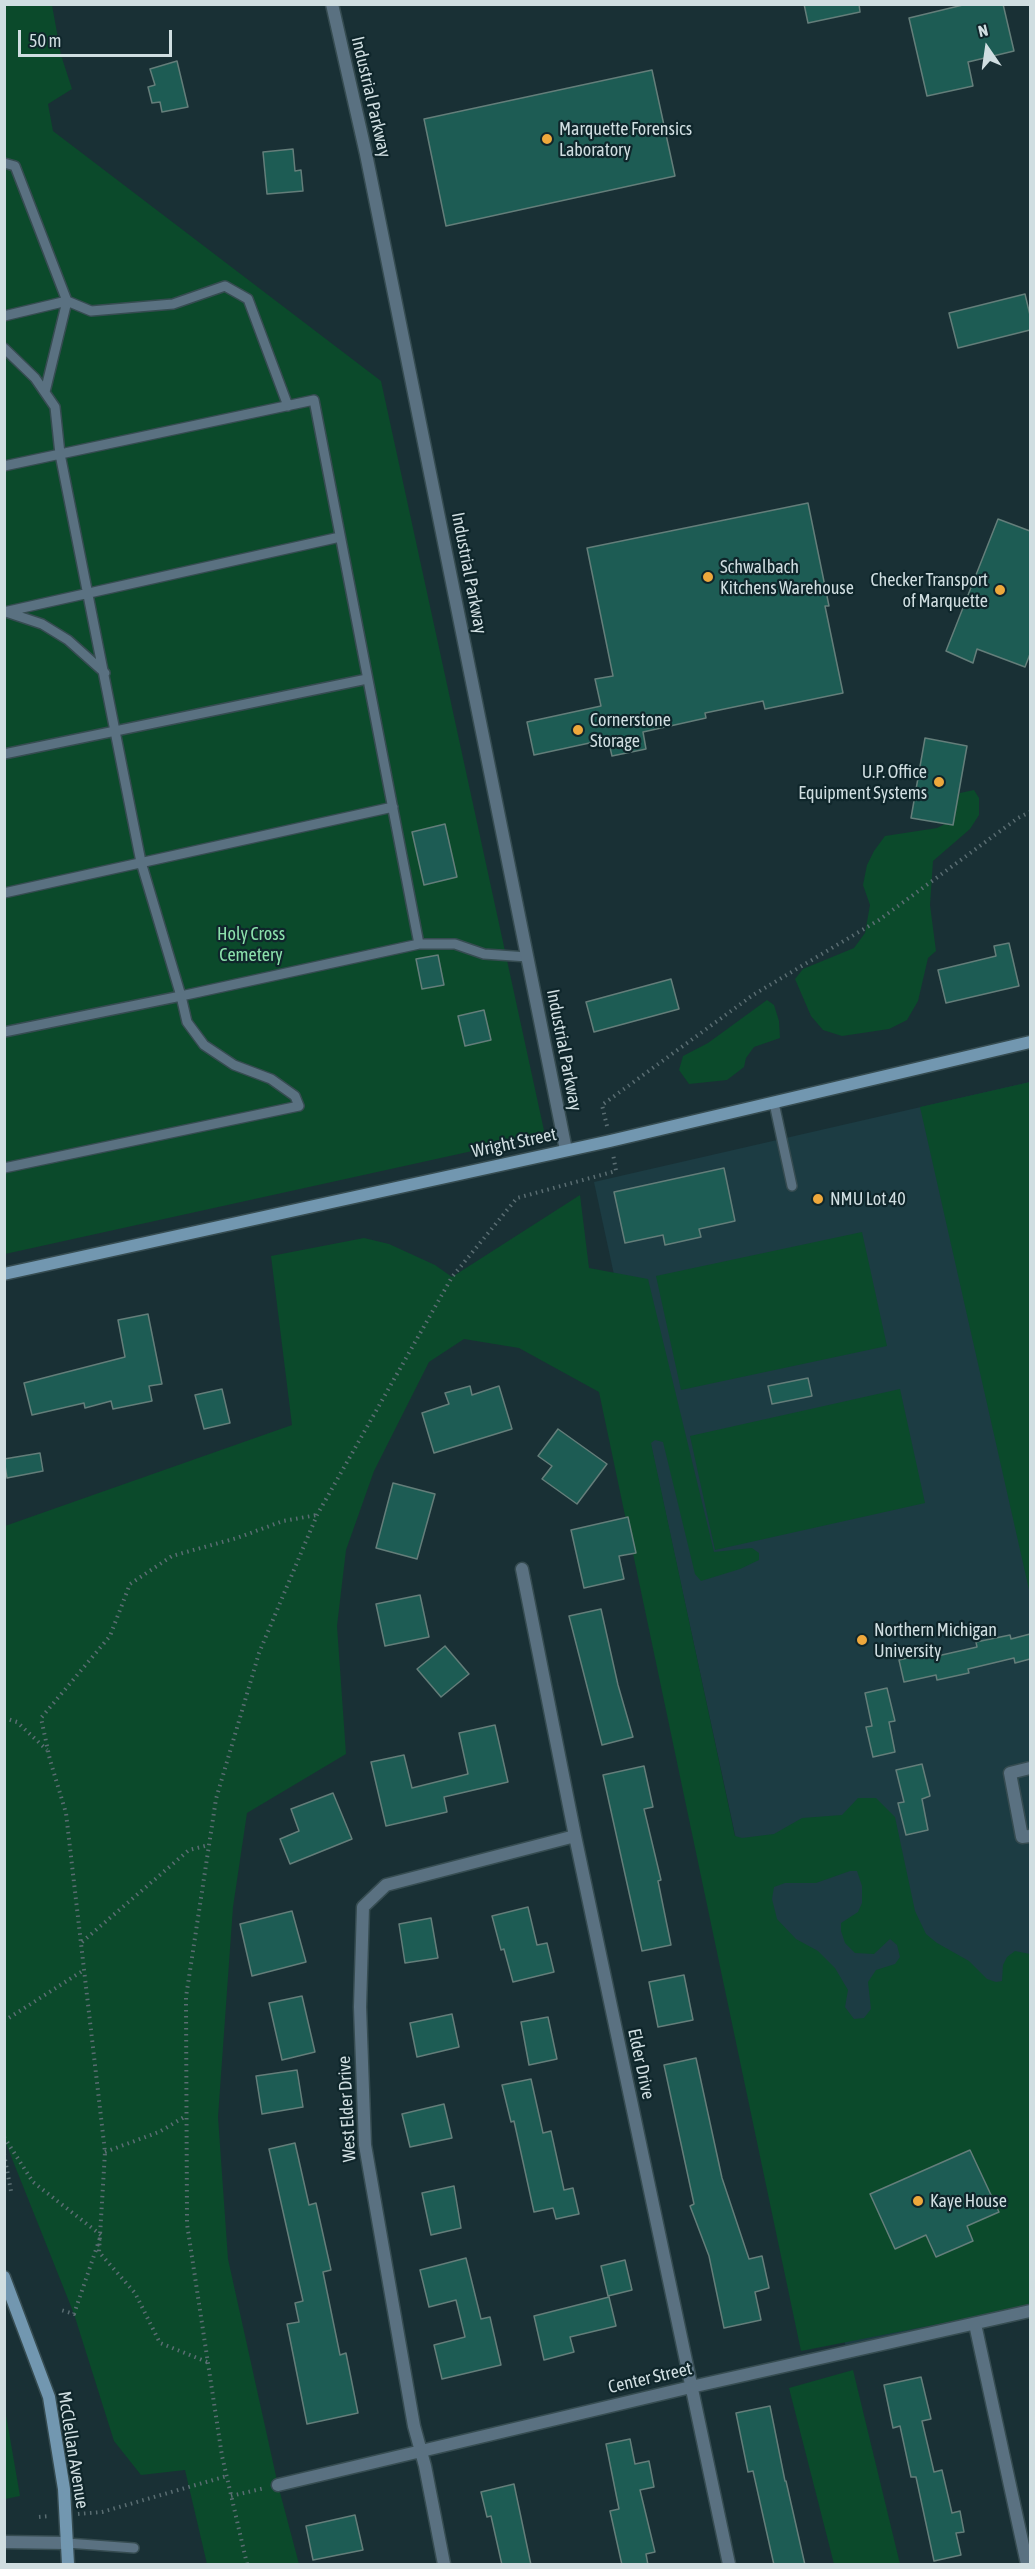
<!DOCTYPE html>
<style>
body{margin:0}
#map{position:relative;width:1035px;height:2569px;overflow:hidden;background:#193035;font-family:"Asap Condensed",sans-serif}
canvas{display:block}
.frame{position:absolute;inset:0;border:6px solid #d0dee1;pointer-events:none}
.north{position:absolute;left:957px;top:18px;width:60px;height:60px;-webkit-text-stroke:4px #0f262b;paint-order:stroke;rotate:347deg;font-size:16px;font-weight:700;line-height:24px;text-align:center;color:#d0dee1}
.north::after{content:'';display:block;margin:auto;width:21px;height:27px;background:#d0dee1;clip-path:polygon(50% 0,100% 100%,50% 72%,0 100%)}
.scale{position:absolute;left:18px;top:30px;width:154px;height:27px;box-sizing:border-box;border:3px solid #d0dee1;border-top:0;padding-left:8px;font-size:18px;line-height:21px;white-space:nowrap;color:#d0dee1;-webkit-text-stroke:4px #0f262b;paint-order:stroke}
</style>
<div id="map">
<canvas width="1035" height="2569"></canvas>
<div class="frame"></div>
<div class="north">N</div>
<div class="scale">50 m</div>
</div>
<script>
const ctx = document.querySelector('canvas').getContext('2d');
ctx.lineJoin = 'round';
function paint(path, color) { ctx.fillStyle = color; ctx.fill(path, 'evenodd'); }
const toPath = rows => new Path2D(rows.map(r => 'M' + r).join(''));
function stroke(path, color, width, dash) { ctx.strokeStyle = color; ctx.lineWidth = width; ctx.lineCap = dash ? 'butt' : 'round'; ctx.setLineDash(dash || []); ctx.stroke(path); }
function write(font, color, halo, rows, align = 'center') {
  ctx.font = font + ' "Asap Condensed",sans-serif'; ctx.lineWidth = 4.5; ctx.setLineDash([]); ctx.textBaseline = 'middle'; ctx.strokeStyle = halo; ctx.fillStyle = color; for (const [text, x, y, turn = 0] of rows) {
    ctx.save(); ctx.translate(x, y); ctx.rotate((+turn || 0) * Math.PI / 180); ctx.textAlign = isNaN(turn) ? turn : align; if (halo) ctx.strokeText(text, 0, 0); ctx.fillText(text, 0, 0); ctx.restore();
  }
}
paint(toPath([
 [1030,1082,1030,2308,847,2353,594,1182]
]), '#1c3c43');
paint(toPath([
 [4,5,52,5,61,55,72,89,48,104,53,131,381,381,545,1135,5,1254],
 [974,790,979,798,979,815,970,829,933,861,930,905,936,951,928,958,918,1001,907,1020,889,1029,842,1036,823,1030,811,1016,795,979,803,969,854,948,865,933,870,905,863,885,867,865,874,851,885,836,937,828,949,822,960,793],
 [767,1000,774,1005,779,1021,780,1038,754,1047,746,1058,744,1067,727,1080,689,1084,679,1070,683,1056,708,1043],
 [1030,1082,1030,1594,920,1107],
 [580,1195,589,1268,648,1279,714,1552,752,1548,759,1553,759,1560,740,1569,701,1581,695,1574,663,1442,655,1440,651,1443,735,1836,742,1838,774,1834,802,1818,842,1815,858,1798,876,1798,895,1817,915,1911,926,1934,937,1943,969,1961,987,1979,996,1982,1002,1981,1003,1965,1007,1957,1015,1951,1030,1954,1030,2306,801,2351,599,1392,519,1348,464,1339,429,1362,374,1471,346,1550,337,1626,346,1754,247,1813,233,1907,218,2117,228,2259,278,2485,299,2564,207,2564,185,2470,141,2475,114,2441,74,2314,5,2141,5,1526,292,1425,271,1256,364,1238,389,1244,435,1265,452,1277],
 [850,1871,857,1871,862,1886,862,1903,858,1912,841,1923,841,1931,845,1943,855,1953,874,1954,890,1939,897,1945,900,1957,895,1964,876,1970,868,1982,871,2009,864,2018,854,2019,845,2007,848,1990,835,1968,818,1951,796,1939,777,1919,772,1899,774,1887,785,1883,816,1883],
 [862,1232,887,1346,681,1390,656,1276],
 [900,1389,925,1503,715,1550,690,1436],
 [853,2370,900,2564,834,2564,789,2388],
 [5,2409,20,2496,5,2499,4,2499]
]), '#0b4a2b');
const building = toPath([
 [804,4,859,4,860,12,808,23,804,4],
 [967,4,1003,4,1014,51,968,62,973,86,927,96,909,18,967,4],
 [177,61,188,107,162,112,160,102,152,103,148,87,155,85,150,69,177,61],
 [652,70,675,176,446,226,424,119,652,70],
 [293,149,295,171,301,170,303,191,267,194,263,152,293,149],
 [1025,294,1030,315,1030,330,958,348,949,313,1025,294],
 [808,503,829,606,825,606,843,693,765,709,763,701,705,713,706,718,643,732,646,749,612,756,608,739,534,755,527,722,601,706,595,679,613,676,587,548,808,503],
 [998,519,1030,531,1030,654,1025,667,977,649,973,663,946,651,998,519],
 [925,738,967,746,953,825,911,818,925,738],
 [445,824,457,877,424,885,412,832,445,824],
 [1009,943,1019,986,946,1003,938,970,996,956,994,946,1009,943],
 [438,955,444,985,422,989,416,959,438,955],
 [671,979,679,1009,594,1032,586,1002,671,979],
 [484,1010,491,1040,465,1046,458,1016,484,1010],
 [724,1168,735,1221,699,1229,701,1237,665,1245,663,1235,625,1243,614,1192,724,1168],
 [148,1314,162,1384,149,1386,152,1401,113,1409,111,1401,85,1408,84,1403,32,1415,24,1383,125,1357,118,1320,148,1314],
 [808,1378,812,1396,772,1404,768,1386,808,1378],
 [470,1386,472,1395,499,1386,512,1429,434,1453,422,1413,449,1404,445,1393,470,1386],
 [222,1389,230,1423,204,1429,195,1395,222,1389],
 [558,1429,607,1464,577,1504,542,1479,552,1466,538,1456,558,1429],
 [40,1453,43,1471,7,1478,4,1459,40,1453],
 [393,1483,435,1494,417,1559,376,1548,393,1483],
 [628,1517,636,1553,619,1556,624,1579,584,1588,571,1530,628,1517],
 [420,1595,429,1637,385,1646,376,1604,420,1595],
 [601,1609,618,1685,633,1737,602,1745,569,1616,601,1609],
 [1030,1634,1030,1659,1015,1663,1014,1658,968,1669,969,1673,937,1680,936,1675,904,1682,899,1660,932,1652,933,1657,977,1647,976,1642,1010,1635,1011,1639,1030,1634],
 [445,1646,469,1674,441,1697,417,1669,445,1646],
 [887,1688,895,1721,889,1722,895,1752,873,1757,866,1727,872,1726,865,1693,887,1688],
 [495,1725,508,1782,444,1797,447,1812,386,1826,371,1762,404,1755,412,1788,468,1774,459,1733,495,1725],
 [922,1764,930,1796,922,1799,928,1830,906,1835,898,1803,904,1802,896,1770,922,1764],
 [644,1766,653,1807,644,1809,661,1880,658,1881,671,1945,642,1951,603,1775,644,1766],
 [333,1793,352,1839,290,1864,280,1839,299,1831,291,1809,333,1793],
 [528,1907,537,1945,547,1943,554,1972,513,1982,504,1949,501,1950,492,1916,528,1907],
 [292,1911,306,1962,252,1976,240,1924,292,1911],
 [431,1918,438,1958,405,1963,399,1924,431,1918],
 [684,1975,693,2020,658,2027,649,1982,684,1975],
 [302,1996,315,2052,282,2060,269,2003,302,1996],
 [452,2014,459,2047,417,2057,410,2023,452,2014],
 [548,2017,557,2059,529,2065,521,2022,548,2017],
 [696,2058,722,2178,749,2259,762,2256,769,2288,755,2292,761,2320,724,2328,709,2256,690,2206,694,2204,664,2065,696,2058],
 [297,2070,303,2107,262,2114,256,2076,297,2070],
 [531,2079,543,2133,551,2131,564,2190,573,2188,579,2214,556,2219,553,2208,534,2212,514,2121,511,2122,502,2085,531,2079],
 [444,2104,452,2138,410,2147,402,2114,444,2104],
 [295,2143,309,2205,316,2203,331,2270,323,2272,340,2355,346,2353,358,2413,307,2424,287,2324,299,2322,295,2303,303,2301,269,2149,295,2143],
 [970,2150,999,2212,967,2226,973,2241,936,2257,926,2235,895,2249,870,2194,970,2150],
 [454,2186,461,2228,431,2235,422,2193,454,2186],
 [466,2258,481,2319,490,2317,501,2365,442,2379,434,2345,465,2337,456,2300,429,2307,420,2270,466,2258],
 [625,2260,632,2290,608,2296,601,2266,625,2260],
 [609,2297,616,2326,570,2337,574,2352,544,2360,534,2316,609,2297],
 [921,2377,931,2419,922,2421,934,2472,942,2470,952,2513,960,2511,964,2532,956,2533,961,2555,934,2561,916,2477,911,2477,900,2426,893,2428,884,2385,921,2377],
 [770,2406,785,2481,786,2481,805,2565,774,2565,753,2471,748,2472,736,2413,770,2406],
 [630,2439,635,2464,649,2461,654,2487,640,2490,655,2552,646,2554,648,2565,622,2565,610,2511,619,2509,606,2444,630,2439],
 [514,2484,531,2565,502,2565,491,2516,487,2517,481,2492,514,2484],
 [355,2515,363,2550,313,2560,306,2526,355,2515]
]);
paint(building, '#1d5c54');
stroke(building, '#647e7a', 1.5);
const lane = toPath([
 [4,163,15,166,67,301,45,392],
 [4,316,67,301,91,311,173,304,225,286,248,299,288,406],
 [4,348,35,378,55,407,60,454,141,862,181,996,4,1032],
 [4,466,314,400,419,944,181,996,187,1022,204,1045,234,1065,271,1079,295,1096,299,1106,4,1168],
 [4,612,340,537],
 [6,612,42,624,68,640,105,673],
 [4,754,367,679],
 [4,893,393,807],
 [419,944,455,944,484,954,528,957],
 [774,1103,792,1186],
 [67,2543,134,2548]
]);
const street = toPath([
 [332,4,366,154,566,1150],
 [522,1569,575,1836,729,2564],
 [1030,1768,1010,1773,1022,1837,1030,1836],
 [975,2324,1027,2564],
 [278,2485,691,2387,1030,2311],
 [4,2542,67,2543],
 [444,2564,425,2466,414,2426,365,2145,360,2007,363,1907,386,1885,575,1836]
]);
const secondary = toPath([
 [4,1274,610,1141,1030,1042],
 [4,2277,49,2397,64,2489,68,2564]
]);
stroke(lane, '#364c51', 12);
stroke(street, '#364c51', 15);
stroke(secondary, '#364c51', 15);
stroke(toPath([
 [607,1126,602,1105,753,995,879,920,1018,818,1030,812],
 [4,1718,17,1722,47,1750],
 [82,1942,189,1850,209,1845],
 [4,2021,84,1970],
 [4,2137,33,2182,101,2235,74,2314,61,2310],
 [105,2152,159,2132,186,2116],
 [4,2154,11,2191],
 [207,2362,160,2343,135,2293,99,2252,105,2152,66,1813,50,1760,41,1718,110,1636,130,1584,172,1556,237,1538,283,1521,317,1515],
 [231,2496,265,2488],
 [78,2514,102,2512,227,2476],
 [39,2517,50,2516],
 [247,2564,222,2456,187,2224,186,1997,216,1799,259,1653,317,1515,452,1277,517,1198,616,1171,613,1154]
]), '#5a6d72', 4, [1.5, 4.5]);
stroke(lane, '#5a7181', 9);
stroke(street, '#5a7181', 12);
stroke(secondary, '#7297b0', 12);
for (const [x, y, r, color] of [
 [547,139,6,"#eea83c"],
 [708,577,6,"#eea83c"],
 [1000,590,6,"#eea83c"],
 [578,730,6,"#eea83c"],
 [939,782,6,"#eea83c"],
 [818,1199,6,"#eea83c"],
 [862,1640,6,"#eea83c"],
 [918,2201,6,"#eea83c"]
]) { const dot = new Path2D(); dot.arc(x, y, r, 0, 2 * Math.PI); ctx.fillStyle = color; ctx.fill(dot); stroke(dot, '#0f262b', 2); }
write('18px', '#d0dee1', '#0f262b', [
 ["Industrial Parkway",371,97,77],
 ["Industrial Parkway",469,573,79],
 ["Industrial Parkway",564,1050,79],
 ["Wright Street",514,1143,-12],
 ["Elder Drive",641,2064,78],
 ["West Elder Drive",347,2109,-93],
 ["Center Street",650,2378,-13],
 ["McClellan Avenue",73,2450,81]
]);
write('18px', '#d0dee1', '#0f262b', [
 ["Marquette Forensics",559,129],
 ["Laboratory",559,150],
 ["Schwalbach",720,567],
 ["Kitchens Warehouse",720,588],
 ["Checker Transport",988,580,"right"],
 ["of Marquette",988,601,"right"],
 ["Cornerstone",590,720],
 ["Storage",590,741],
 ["U.P. Office",927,772,"right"],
 ["Equipment Systems",927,793,"right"],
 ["NMU Lot 40",830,1199],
 ["Northern Michigan",874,1630],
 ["University",874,1651],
 ["Kaye House",930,2201]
], 'left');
write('18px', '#8ce1ac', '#0f262b', [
 ["Holy Cross",251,934],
 ["Cemetery",251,955]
]);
</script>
